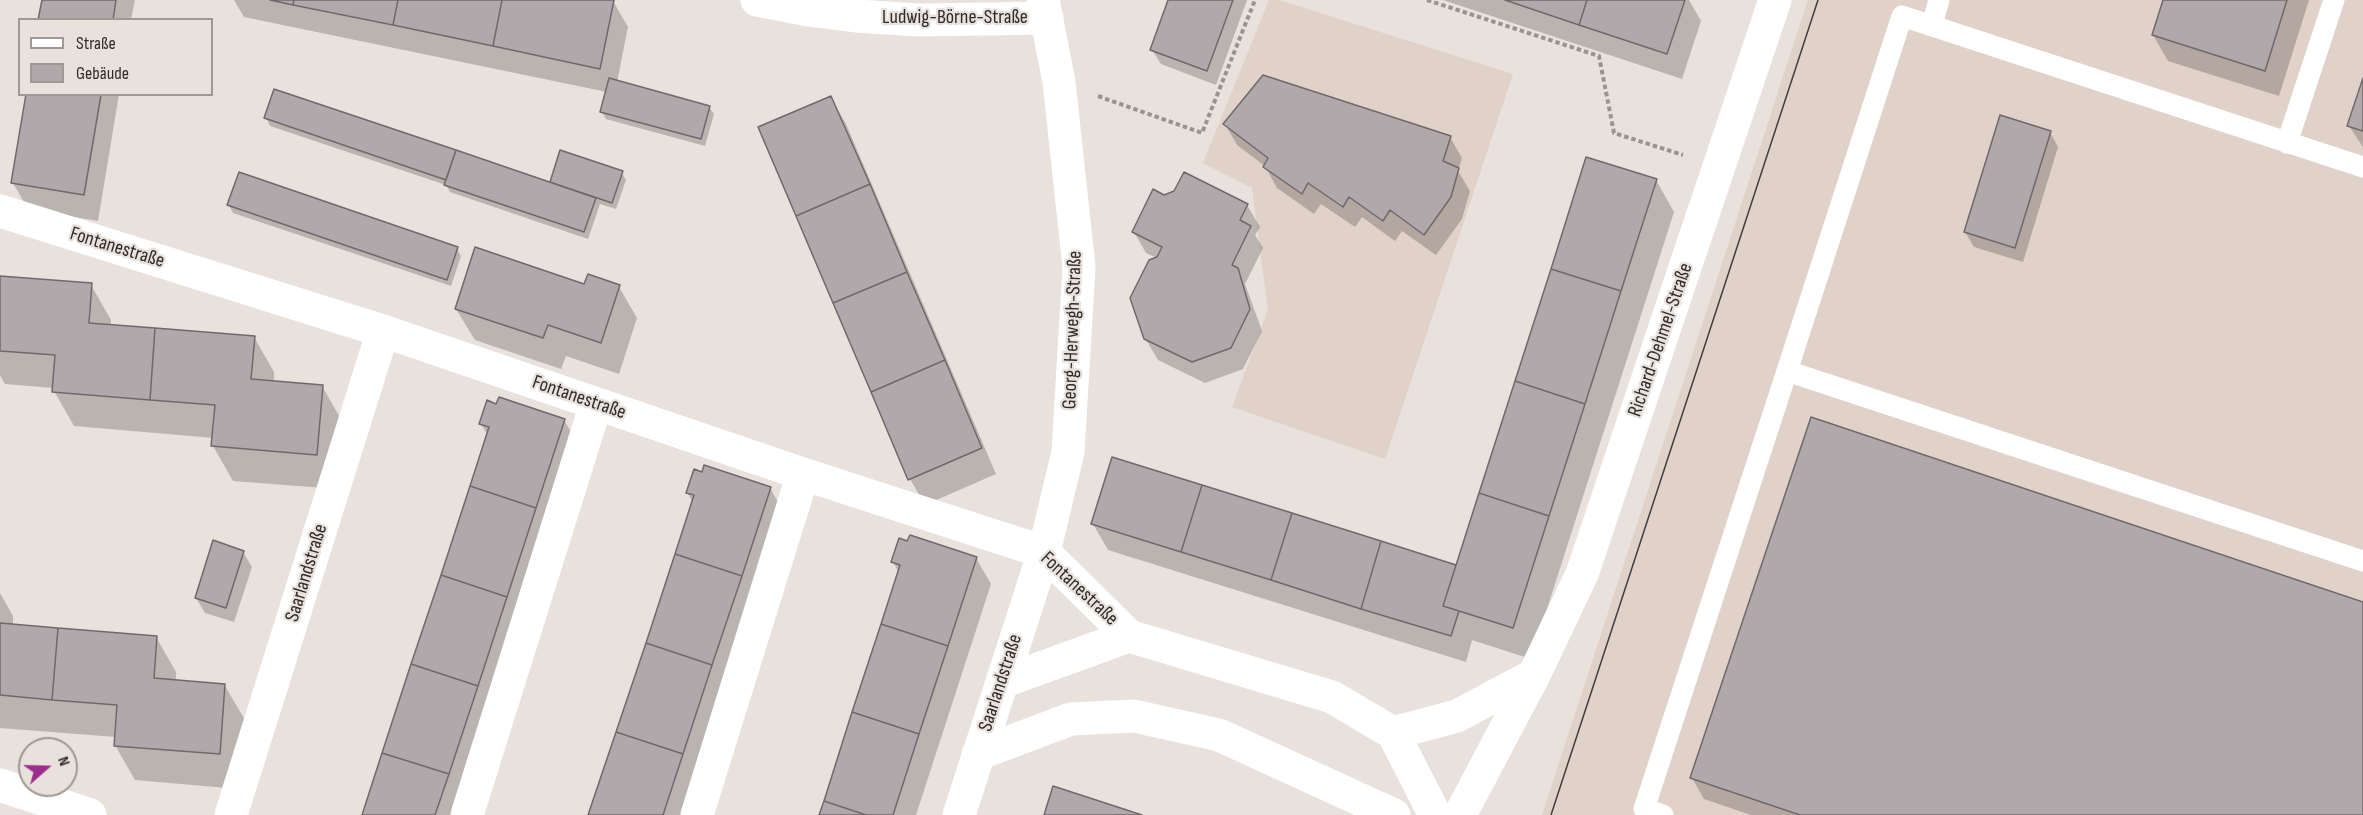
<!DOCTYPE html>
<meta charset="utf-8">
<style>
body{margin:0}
#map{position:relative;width:2363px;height:815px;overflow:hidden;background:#e8e1dc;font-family:"Sofia Sans Condensed",sans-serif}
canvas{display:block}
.legend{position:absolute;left:18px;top:18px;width:195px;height:78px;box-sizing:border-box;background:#e8e1dc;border:2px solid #9e9995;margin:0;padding:8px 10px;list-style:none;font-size:18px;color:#2e2c2a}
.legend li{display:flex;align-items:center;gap:12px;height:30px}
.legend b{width:30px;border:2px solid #9e9995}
.north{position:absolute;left:18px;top:737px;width:60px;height:60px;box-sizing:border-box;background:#e8e1dc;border:2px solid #9e9995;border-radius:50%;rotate:70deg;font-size:16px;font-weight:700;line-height:24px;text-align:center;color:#2e2c2a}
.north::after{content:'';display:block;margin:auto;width:21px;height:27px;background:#9c2e8e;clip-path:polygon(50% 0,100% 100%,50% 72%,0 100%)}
</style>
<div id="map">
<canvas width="2363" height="815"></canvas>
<ul class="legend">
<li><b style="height:8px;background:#fff"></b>Straße</li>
<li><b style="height:16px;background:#b0a9ac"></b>Gebäude</li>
</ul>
<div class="north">N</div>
</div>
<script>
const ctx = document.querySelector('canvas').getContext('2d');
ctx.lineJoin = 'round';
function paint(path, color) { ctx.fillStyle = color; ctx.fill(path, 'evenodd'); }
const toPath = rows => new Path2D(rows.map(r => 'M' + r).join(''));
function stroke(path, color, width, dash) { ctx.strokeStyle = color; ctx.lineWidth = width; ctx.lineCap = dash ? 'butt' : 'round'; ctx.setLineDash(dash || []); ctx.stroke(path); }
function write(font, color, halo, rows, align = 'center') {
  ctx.font = font + ' "Sofia Sans Condensed",sans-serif'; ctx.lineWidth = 4.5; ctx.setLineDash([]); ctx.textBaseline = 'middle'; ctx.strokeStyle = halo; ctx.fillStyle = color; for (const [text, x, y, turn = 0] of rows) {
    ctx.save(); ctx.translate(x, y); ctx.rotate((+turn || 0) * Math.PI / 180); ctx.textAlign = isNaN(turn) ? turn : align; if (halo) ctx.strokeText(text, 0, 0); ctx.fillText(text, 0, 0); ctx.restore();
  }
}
paint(toPath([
 [1269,0,1279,0,1513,74,1385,459,1232,407,1268,310,1252,188,1203,163],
 [1808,0,2363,0,2363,815,1542,815]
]), '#e0d1c9');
paint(toPath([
 [43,0,135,0,131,20,40,20],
 [234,0,613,1,628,27,617,82,709,107,714,114,705,146,606,119,602,112,607,92,244,17],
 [1170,0,1247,0,1216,85,1161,64,1152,50],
 [1443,0,1689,0,1701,21,1682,79],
 [2164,0,2309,0,2279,96,2168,61,2153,35],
 [2363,82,2363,147,2349,126],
 [27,94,119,94,98,221,28,209,13,183],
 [831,98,846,124,996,474,925,505,910,479],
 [266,118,551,184,561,152,622,173,626,180,616,209,600,204,588,239,450,192,446,185,270,126],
 [1225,124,1450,137,1462,158,1458,171,1470,191,1462,219,1436,255,1402,231,1395,241,1362,217,1355,227,1321,204,1314,214,1277,188,1265,166,1237,145],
 [2050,132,2058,147,2023,262,1974,247,1965,232],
 [1185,174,1247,205,1260,227,1255,235,1263,248,1245,284,1262,331,1243,369,1205,383,1158,360,1145,338,1157,258,1146,253,1134,232,1164,196,1175,193],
 [1656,180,1674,212,1531,659,1472,640,1466,662,1108,550,1093,524,1455,566,1457,569],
 [229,205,457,249,461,256,451,286,233,213],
 [0,278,91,285,111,320,111,326,254,337,274,372,274,382,322,386,342,421,337,489,233,481,213,446,214,438,74,426,54,391,54,388,5,384,0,375],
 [619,287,637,318,619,374,566,356,561,369,475,340,456,309],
 [564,420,579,446,458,815,364,815,488,436,481,424],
 [770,488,785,514,686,815,590,815,693,503,687,492],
 [243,552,252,567,234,622,205,613,196,598],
 [976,558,991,584,916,815,820,815,899,573,893,562],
 [0,593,13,616,13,625,156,637,176,672,176,682,225,686,245,720,239,789,135,780,115,745,116,737,0,728],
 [2363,603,2363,815,1751,815,1704,799,1692,778]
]), '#0003');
const building = toPath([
 [42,0,116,0,113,20,38,20,42,0],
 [270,0,294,0,293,5,270,0],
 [294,0,398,0,393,25,293,5,294,0],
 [398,0,502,0,493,46,393,25,398,0],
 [502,0,614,0,600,69,493,46,502,0],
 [1168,0,1233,0,1207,71,1150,50,1168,0],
 [1505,0,1587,0,1579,25,1505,0],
 [1587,0,1685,0,1667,54,1579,25,1587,0],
 [2163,0,2287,0,2265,71,2152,35,2163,0],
 [1263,75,1451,136,1443,161,1459,168,1451,197,1424,235,1390,210,1383,221,1349,197,1343,207,1308,183,1302,194,1263,167,1268,158,1223,124,1263,75],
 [609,78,710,106,701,139,600,112,609,78],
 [2363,78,2363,131,2347,126,2363,78],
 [274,89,456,150,446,180,264,118,274,89],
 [26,94,101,95,84,195,11,183,26,94],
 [831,96,870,184,796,216,758,127,831,96],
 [2000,115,2051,131,2015,248,1964,232,2000,115],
 [456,150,596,198,584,232,444,185,456,150],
 [560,150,623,171,612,203,550,182,560,150],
 [1586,157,1657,179,1621,291,1551,269,1586,157],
 [239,172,458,247,447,280,227,205,239,172],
 [1184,172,1248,204,1240,220,1251,226,1232,265,1238,268,1250,309,1231,348,1192,362,1144,339,1130,298,1149,260,1157,257,1162,247,1132,232,1153,189,1164,195,1174,191,1184,172],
 [870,184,907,272,833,303,796,216,870,184],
 [475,247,584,284,588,274,620,285,601,343,548,325,543,338,455,309,475,247],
 [1551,269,1621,291,1585,404,1515,381,1551,269],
 [907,272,945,360,871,392,833,303,907,272],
 [0,276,92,283,89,323,155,328,150,400,52,392,55,355,0,351,0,276],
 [155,328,255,336,251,379,323,385,317,455,211,446,215,405,150,400,155,328],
 [945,360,982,448,908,480,871,392,945,360],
 [1515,381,1585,404,1549,516,1479,493,1515,381],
 [499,397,565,419,536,508,470,486,489,427,479,424,487,400,496,404,499,397],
 [1811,417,2363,602,2363,815,1800,815,1690,778,1811,417],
 [1112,457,1202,485,1181,552,1091,524,1112,457],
 [704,465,771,487,742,576,675,554,694,495,686,493,694,469,702,472,704,465],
 [1202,485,1292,513,1271,580,1181,552,1202,485],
 [470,486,536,508,507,597,441,575,470,486],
 [1479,493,1549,516,1513,628,1443,606,1479,493],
 [1292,513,1381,541,1361,609,1271,580,1292,513],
 [910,535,977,557,948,646,881,624,900,565,891,562,899,538,907,541,910,535],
 [213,540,244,551,226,608,195,598,213,540],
 [1381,541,1456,565,1443,606,1459,611,1451,636,1361,609,1381,541],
 [675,554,742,576,712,665,646,643,675,554],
 [441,575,507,597,478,686,411,664,441,575],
 [0,623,58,628,52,700,0,695,0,623],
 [881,624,948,646,919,734,852,712,881,624],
 [58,628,157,636,154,678,225,684,220,754,114,746,117,705,52,700,58,628],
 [646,643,712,665,683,754,616,732,646,643],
 [411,664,478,686,449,774,382,753,411,664],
 [852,712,919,734,893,815,866,815,824,801,852,712],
 [616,732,683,754,663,815,588,815,616,732],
 [382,753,449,774,435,815,362,815,382,753],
 [1053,786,1142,815,1044,815,1053,786],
 [824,801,866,815,819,815,824,801]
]);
paint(building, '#b0a9ac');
stroke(building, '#70696c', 1.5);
stroke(toPath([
 [1427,0,1599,56,1614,133,1683,155],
 [1098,96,1202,133,1255,0]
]), '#999490', 4, [4.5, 3]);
stroke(toPath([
 [1932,25,1939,0],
 [2287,143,2334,0],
 [1787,371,1902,16,2363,167],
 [1663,815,1644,809,1787,371,2363,561]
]), '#fff', 21);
stroke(toPath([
 [757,0,809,10,856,16,919,20,1047,18],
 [0,211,383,331,803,474,1044,552,1129,636],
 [1002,682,1129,636,1332,697,1393,733,1435,815],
 [1393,733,1457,716,1534,675],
 [978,754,1071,719,1134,716,1219,735,1394,815],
 [0,785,90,815],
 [231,815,383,331],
 [467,815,596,404],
 [697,815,803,474],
 [959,815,1044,552,1068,452,1079,267,1059,82,1043,0],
 [1460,815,1534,675,1582,574,1775,0]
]), '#fff', 33);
stroke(toPath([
 [1551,815,1818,0]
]), '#413e3c', 1.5);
write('20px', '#2e2c2a', '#e8e1dc', [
 ["Ludwig-Börne-Straße",955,18],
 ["Fontanestraße",117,248,17],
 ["Georg-Herwegh-Straße",1073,330,-88],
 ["Richard-Dehmel-Straße",1661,340,-71],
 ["Fontanestraße",579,398,19],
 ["Saarlandstraße",307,573,-73],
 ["Fontanestraße",1079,589,43],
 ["Saarlandstraße",1001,683,-72]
]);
</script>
